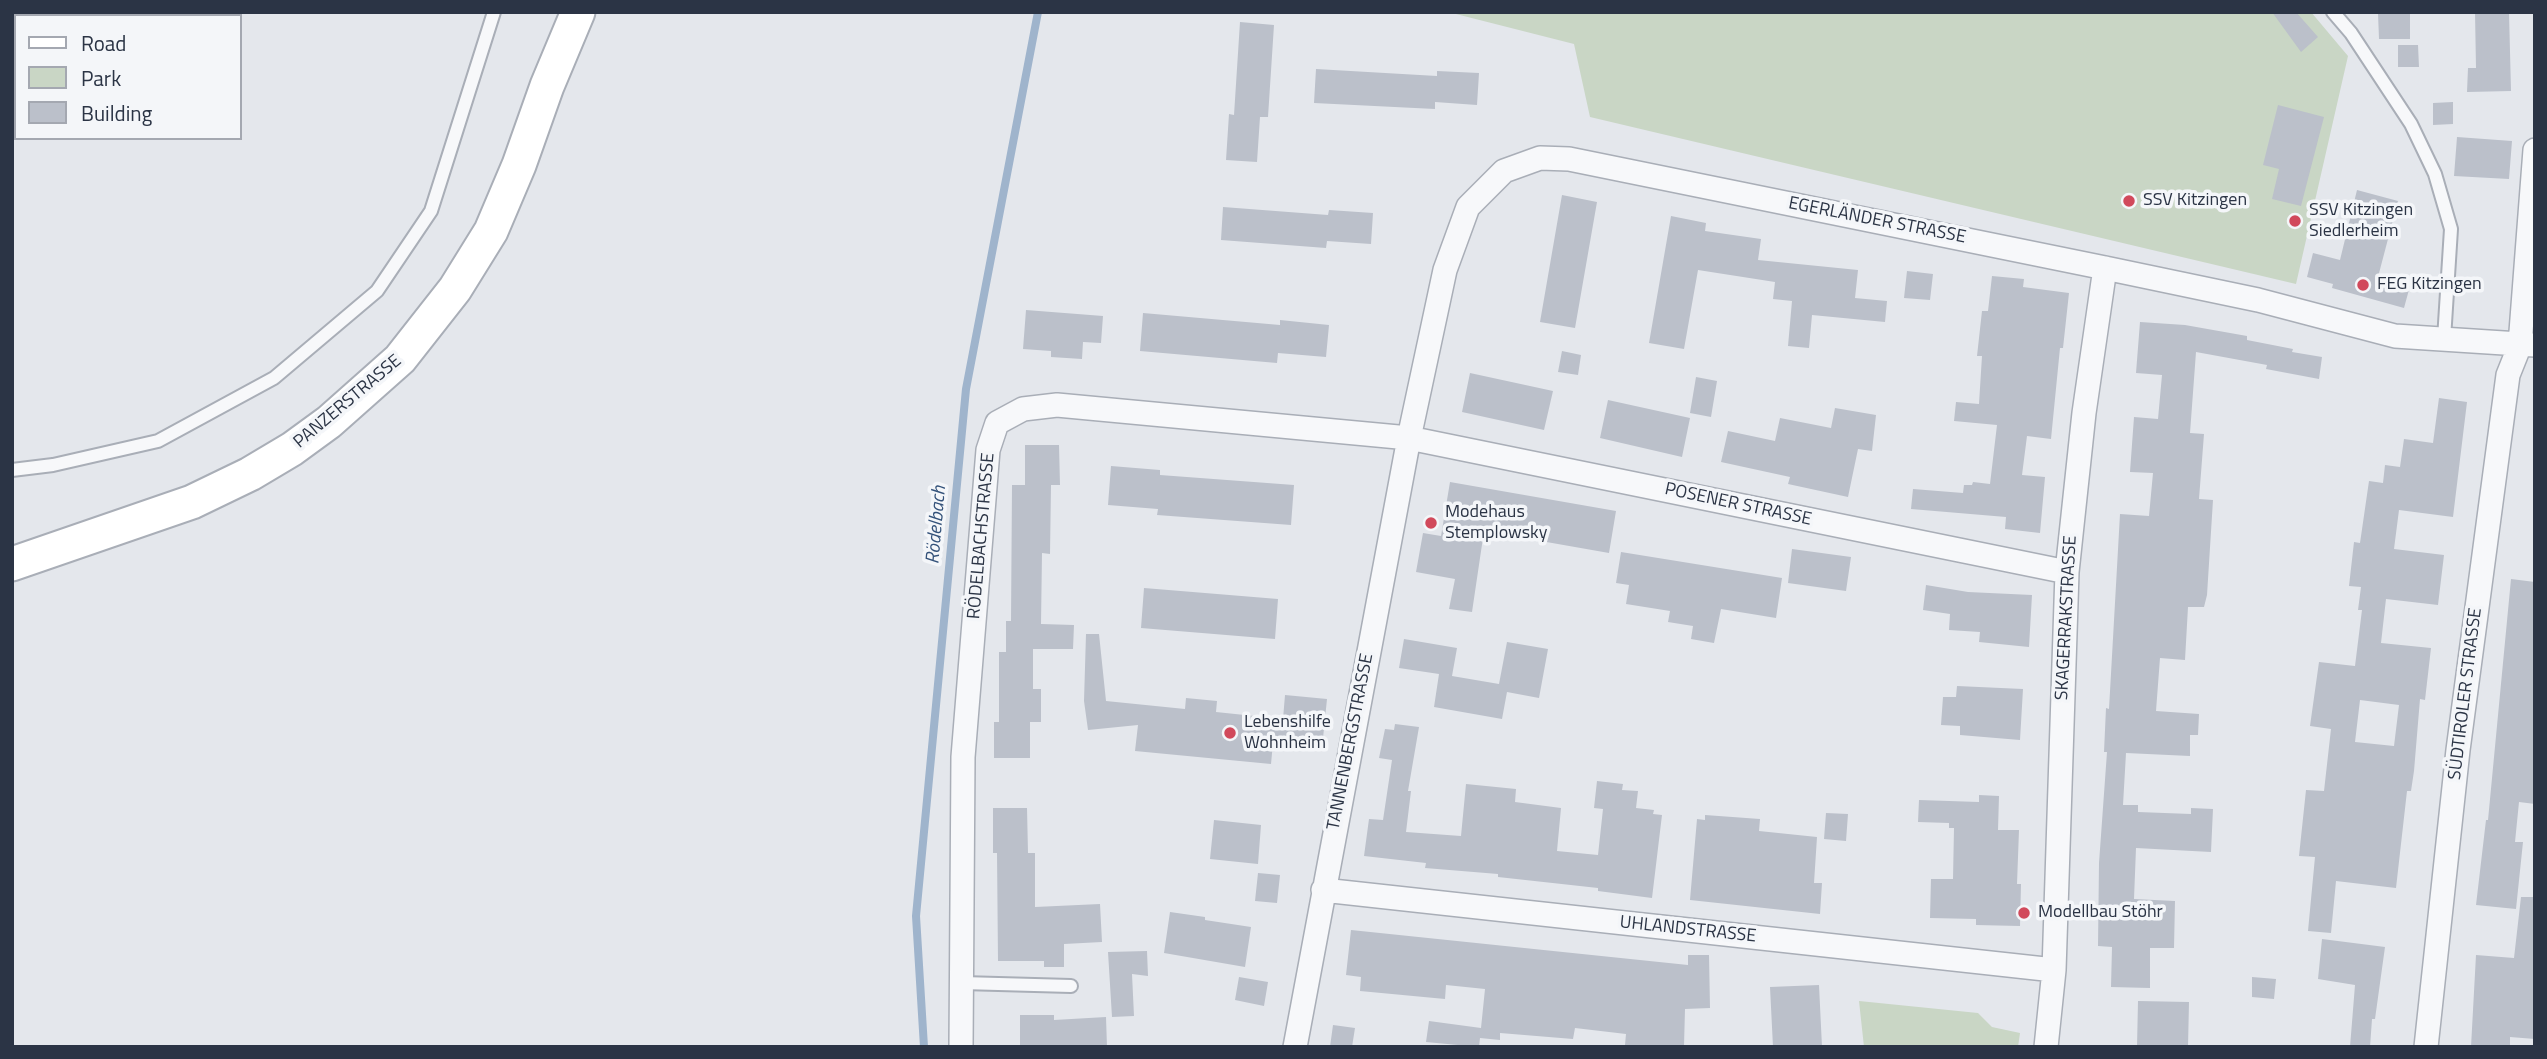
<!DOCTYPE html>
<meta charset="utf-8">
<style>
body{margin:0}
#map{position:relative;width:2547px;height:1059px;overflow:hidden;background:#e4e7ec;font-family:"Titillium Web",sans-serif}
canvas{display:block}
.frame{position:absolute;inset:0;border:14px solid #2b3445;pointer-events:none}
.legend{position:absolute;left:14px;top:14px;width:228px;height:126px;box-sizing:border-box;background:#f4f6f9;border:2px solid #a4a8b1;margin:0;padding:9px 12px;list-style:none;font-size:21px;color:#2b3445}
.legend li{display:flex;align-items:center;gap:14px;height:35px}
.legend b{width:35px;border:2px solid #a4a8b1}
</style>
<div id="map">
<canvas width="2547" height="1059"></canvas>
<div class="frame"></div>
<ul class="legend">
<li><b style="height:9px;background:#fff"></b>Road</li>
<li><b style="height:19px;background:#c9d6c5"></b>Park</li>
<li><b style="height:19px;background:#bbc0ca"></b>Building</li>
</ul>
</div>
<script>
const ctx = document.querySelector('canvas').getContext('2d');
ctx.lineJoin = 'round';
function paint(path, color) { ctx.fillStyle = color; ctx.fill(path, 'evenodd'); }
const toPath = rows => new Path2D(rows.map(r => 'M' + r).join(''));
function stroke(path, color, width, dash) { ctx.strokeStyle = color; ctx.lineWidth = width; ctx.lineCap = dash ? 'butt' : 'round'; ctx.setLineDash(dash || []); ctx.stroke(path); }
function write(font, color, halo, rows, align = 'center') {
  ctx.font = font + ' "Titillium Web",sans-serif'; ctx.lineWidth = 7; ctx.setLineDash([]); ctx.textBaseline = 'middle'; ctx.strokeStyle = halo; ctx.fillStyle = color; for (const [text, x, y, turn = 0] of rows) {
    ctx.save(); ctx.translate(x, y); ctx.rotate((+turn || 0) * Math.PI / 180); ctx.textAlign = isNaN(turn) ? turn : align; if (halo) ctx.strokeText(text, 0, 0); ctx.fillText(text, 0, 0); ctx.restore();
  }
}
paint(toPath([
 [1448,12,2311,12,2348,56,2296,284,1590,117,1574,44],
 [1859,1001,1978,1013,1992,1027,2020,1033,2018,1047,1864,1047]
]), '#c9d6c5');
stroke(toPath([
 [924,1047,916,916,966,389,1038,12]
]), '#9fb4cc', 8);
paint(toPath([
 [2272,12,2296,12,2318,37,2301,52],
 [2475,12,2509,12,2511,91,2467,92,2468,68,2476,68],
 [2378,13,2410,13,2410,39,2379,39],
 [1240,22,1274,25,1268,117,1260,117,1257,162,1226,160,1229,114,1234,115],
 [2398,45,2418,45,2419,67,2398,67],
 [1316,69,1437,76,1437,71,1479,73,1477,105,1435,102,1435,109,1314,103],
 [2453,102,2453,124,2433,125,2433,103],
 [2278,105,2324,117,2301,206,2272,199,2279,169,2263,165],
 [2457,137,2512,141,2509,179,2454,176],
 [2357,190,2398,201,2378,277,2410,286,2404,308,2332,288,2333,284,2307,277,2313,253,2340,260],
 [1562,195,1597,202,1575,328,1540,322],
 [1223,207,1328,215,1329,210,1373,213,1371,244,1327,241,1326,248,1221,240],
 [1671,216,1706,223,1705,231,1761,239,1758,260,1858,270,1855,298,1887,301,1885,322,1812,315,1809,348,1788,346,1792,301,1773,299,1775,282,1698,270,1684,349,1649,343],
 [1907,271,1933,274,1930,300,1904,298],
 [1992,276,2024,279,2023,287,2069,293,2063,348,2060,348,2051,439,2027,436,2022,475,2045,477,2040,533,2005,529,2006,517,1911,509,1913,489,1963,493,1964,485,1972,485,1973,482,1990,484,1997,425,1954,421,1956,402,1979,404,1982,356,1977,356,1982,311,1988,311],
 [1026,310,1103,316,1101,343,1083,342,1082,359,1051,357,1051,351,1023,349],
 [1143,313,1280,325,1280,320,1329,325,1326,357,1278,353,1277,363,1140,351],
 [2140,322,2185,325,2247,336,2247,340,2293,349,2292,352,2322,357,2319,379,2266,369,2267,365,2196,352,2190,433,2204,434,2199,499,2213,500,2207,595,2204,607,2188,607,2185,660,2160,658,2156,711,2199,714,2198,735,2190,735,2190,756,2126,753,2123,805,2138,805,2138,812,2191,814,2191,808,2213,809,2211,852,2136,848,2134,899,2175,901,2174,948,2150,948,2150,988,2111,987,2112,947,2098,946,2099,863,2107,752,2104,752,2106,708,2109,709,2120,514,2149,516,2153,473,2130,472,2134,417,2158,419,2162,375,2136,373],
 [1562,351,1581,355,1578,375,1558,372],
 [1470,373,1553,391,1544,430,1462,412],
 [1696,377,1717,381,1711,417,1690,413],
 [2439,398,2467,402,2453,517,2399,510,2394,549,2444,555,2438,605,2386,599,2381,643,2431,648,2425,700,2420,699,2414,771,2411,791,2407,791,2396,888,2336,881,2331,933,2308,931,2315,857,2299,856,2306,790,2324,791,2331,729,2310,726,2319,662,2355,666,2362,610,2358,610,2361,587,2349,586,2354,542,2360,543,2369,481,2383,483,2385,465,2400,467,2404,439,2433,443],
 [2360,700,2399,705,2394,746,2355,742],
 [1608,400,1690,418,1682,457,1600,438],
 [1835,408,1876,415,1872,451,1858,449,1848,497,1788,484,1790,477,1721,462,1728,431,1775,441,1780,418,1831,428],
 [1025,445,1059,445,1060,485,1051,485,1050,554,1042,553,1041,624,1074,625,1073,649,1033,649,1033,689,1041,689,1041,722,1030,722,1030,758,994,758,994,722,999,722,999,652,1006,652,1006,621,1011,621,1012,485,1025,485],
 [1111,466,1160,470,1160,475,1294,485,1291,525,1157,515,1158,509,1108,505],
 [1450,482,1616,511,1609,553,1484,531,1472,612,1449,609,1455,579,1416,572,1423,533,1441,536],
 [1792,549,1851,557,1846,591,1788,583],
 [1621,552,1782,578,1776,618,1721,609,1714,643,1691,639,1693,626,1668,622,1670,611,1626,604,1629,585,1616,583],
 [2511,579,2535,582,2535,804,2519,802,2515,842,2523,842,2516,909,2476,905,2486,820,2488,820],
 [1926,585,1968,592,2032,595,2029,647,1979,642,1980,632,1949,630,1950,614,1923,610],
 [1144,588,1278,599,1275,639,1141,628],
 [1086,634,1099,634,1106,701,1185,709,1186,698,1217,701,1216,712,1283,719,1285,695,1327,699,1322,748,1273,743,1271,764,1135,751,1138,725,1088,730,1084,701],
 [1404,639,1457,648,1452,676,1499,684,1507,642,1548,649,1539,698,1507,692,1502,719,1434,707,1439,674,1399,668],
 [1957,686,2023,689,2020,740,1960,735,1960,726,1941,725,1943,697,1956,697],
 [1395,724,1419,727,1408,791,1411,791,1406,832,1461,836,1466,784,1516,789,1515,802,1561,808,1557,851,1598,855,1603,809,1594,808,1597,781,1623,784,1622,790,1638,791,1636,808,1654,810,1653,814,1662,815,1652,898,1598,891,1598,888,1498,877,1498,874,1425,868,1426,863,1364,856,1369,819,1383,820,1392,760,1379,758,1385,729,1394,730],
 [1979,795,1999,796,1998,830,2019,830,2017,884,2021,884,2020,926,1976,925,1976,919,1930,918,1931,879,1953,879,1954,828,1949,828,1949,823,1918,822,1919,800,1979,802],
 [993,808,1027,808,1028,853,1035,853,1035,907,1100,904,1102,942,1064,944,1064,967,1044,967,1044,961,998,961,997,853,993,853],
 [1826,813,1848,814,1846,841,1824,839],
 [1705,815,1760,819,1759,831,1817,837,1814,883,1822,883,1820,914,1690,900,1697,819,1705,820],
 [1214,820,1261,825,1258,864,1210,859],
 [1258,873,1280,875,1277,903,1255,901],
 [2521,897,2535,897,2535,1039,2510,1037,2510,1047,2471,1047,2476,955,2514,958],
 [1170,912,1205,917,1205,920,1251,927,1245,967,1164,953],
 [1351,930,1688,965,1688,955,1709,955,1710,1008,1685,1009,1684,1046,1625,1045,1626,1034,1575,1028,1573,1039,1500,1033,1500,1040,1480,1038,1479,1047,1426,1042,1429,1021,1481,1028,1485,989,1446,985,1445,999,1360,991,1361,977,1346,975],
 [2322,939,2385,947,2375,1019,2372,1019,2370,1047,2350,1047,2355,985,2318,979],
 [1147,951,1148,976,1132,974,1134,1016,1112,1017,1108,952],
 [1239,977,1268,982,1264,1006,1235,1000],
 [2252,977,2276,979,2274,999,2252,997],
 [1819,985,1822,1047,1773,1047,1770,987],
 [2138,1001,2189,1002,2188,1047,2137,1047],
 [1020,1015,1054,1015,1054,1020,1106,1017,1107,1047,1020,1047],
 [1333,1025,1355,1028,1352,1047,1330,1047]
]), '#bbc0ca');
const lane = toPath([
 [2333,12,2351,33,2411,124,2435,174,2451,229,2444,339],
 [12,470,53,465,158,441,274,378,377,291,431,211,494,12],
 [962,983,1071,986]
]);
const street = toPath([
 [1323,890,2054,970],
 [961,1047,963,757,988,450,997,423,1023,409,1057,405,1409,438,2067,572],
 [1295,1047,1409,438,1445,270,1468,207,1504,171,1540,158,1569,159,2105,268,2258,300,2395,336,2535,345],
 [2046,1047,2054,970,2067,572,2084,413,2105,268],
 [2426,1047,2458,750,2508,375,2520,345,2535,150]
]);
const secondary = toPath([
 [12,564,192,502,250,474,292,449,329,422,400,359,455,289,491,231,519,165,547,86,578,12]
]);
stroke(lane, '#a9aeb7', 16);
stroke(street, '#a9aeb7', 26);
stroke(secondary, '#a9aeb7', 37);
stroke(lane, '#f7f8fa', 12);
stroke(street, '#f7f8fa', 23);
stroke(secondary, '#fff', 33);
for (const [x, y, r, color] of [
 [2129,201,7,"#d1495b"],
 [2295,221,7,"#d1495b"],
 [2363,285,7,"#d1495b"],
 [1431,523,7,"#d1495b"],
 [1230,733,7,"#d1495b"],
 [2024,913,7,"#d1495b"]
]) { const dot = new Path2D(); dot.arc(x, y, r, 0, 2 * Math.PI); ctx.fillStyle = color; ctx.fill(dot); stroke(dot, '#f4f6f9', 2.5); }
write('18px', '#2b3445', '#f4f6f9', [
 ["SSV Kitzingen",2143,201],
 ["SSV Kitzingen",2309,211],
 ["Siedlerheim",2309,232],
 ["FEG Kitzingen",2377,285],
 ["Modehaus",1445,513],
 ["Stemplowsky",1445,534],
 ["Lebenshilfe",1244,723],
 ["Wohnheim",1244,744],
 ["Modellbau Stöhr",2038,913]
], 'left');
write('18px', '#2b3445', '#f4f6f9', [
 ["EGERLÄNDER STRASSE",1877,221,11],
 ["PANZERSTRASSE",348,402,-40],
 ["POSENER STRASSE",1738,505,12],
 ["RÖDELBACHSTRASSE",982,536,-85],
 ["SKAGERRAKSTRASSE",2067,618,-87],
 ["SÜDTIROLER STRASSE",2466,694,-83],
 ["TANNENBERGSTRASSE",1351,742,-79],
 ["UHLANDSTRASSE",1688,930,6]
]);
write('italic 19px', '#34527a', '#f4f6f9', [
 ["Rödelbach",937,525,-85]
]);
</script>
